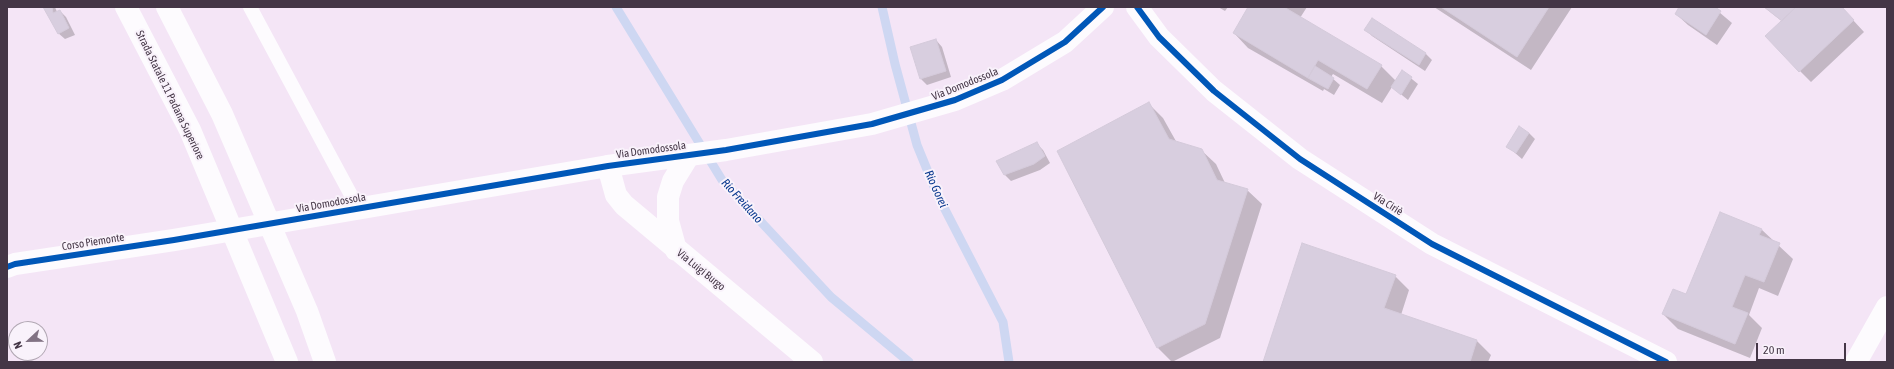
<!DOCTYPE html>
<meta charset="utf-8">
<style>
body{margin:0}
#map{position:relative;width:1894px;height:369px;overflow:hidden;background:#f4e5f6;font-family:"Asap Condensed",sans-serif}
canvas{display:block}
.frame{position:absolute;inset:0;border:8px solid #443646;pointer-events:none}
.north{position:absolute;left:8px;top:321px;width:40px;height:40px;box-sizing:border-box;background:#f9f2fb;border:1px solid #b1a7b3;border-radius:50%;rotate:248deg;font-size:11px;font-weight:700;line-height:16px;text-align:center;color:#443646}
.north::after{content:'';display:block;margin:auto;width:14px;height:18px;background:#827384;clip-path:polygon(50% 0,100% 100%,50% 72%,0 100%)}
.scale{position:absolute;left:1756px;top:343px;width:90px;height:18px;box-sizing:border-box;border:2px solid #443646;border-top:0;padding-left:5px;font-size:12px;line-height:14px;white-space:nowrap;color:#443646;-webkit-text-stroke:3px #f9f2fb;paint-order:stroke}
</style>
<div id="map">
<canvas width="1894" height="369"></canvas>
<div class="frame"></div>
<div class="north">N</div>
<div class="scale">20 m</div>
</div>
<script>
const ctx = document.querySelector('canvas').getContext('2d');
ctx.lineJoin = 'round';
function paint(path, color) { ctx.fillStyle = color; ctx.fill(path, 'evenodd'); }
const toPath = rows => new Path2D(rows.map(r => 'M' + r).join(''));
function stroke(path, color, width, dash) { ctx.strokeStyle = color; ctx.lineWidth = width; ctx.lineCap = dash ? 'butt' : 'round'; ctx.setLineDash(dash || []); ctx.stroke(path); }
function write(font, color, halo, rows, align = 'center') {
  ctx.font = font + ' "Asap Condensed",sans-serif'; ctx.lineWidth = 4; ctx.setLineDash([]); ctx.textBaseline = 'middle'; ctx.strokeStyle = halo; ctx.fillStyle = color; for (const [text, x, y, turn = 0] of rows) {
    ctx.save(); ctx.translate(x, y); ctx.rotate((+turn || 0) * Math.PI / 180); ctx.textAlign = isNaN(turn) ? turn : align; if (halo) ctx.strokeText(text, 0, 0); ctx.fillText(text, 0, 0); ctx.restore();
  }
}
paint(toPath([
 [44,7,55,7,57,12,60,11,66,17,75,35,65,39,58,33],
 [1218,7,1228,7,1225,11],
 [1249,7,1307,7,1300,18,1381,66,1396,81,1402,71,1418,84,1408,100,1392,87,1382,103,1333,74,1331,77,1340,85,1334,95,1324,89,1323,91,1248,48,1234,33],
 [1434,7,1572,7,1531,70],
 [1680,7,1713,7,1732,23,1717,45,1688,25,1676,14],
 [1764,7,1841,7,1864,32,1811,82,1800,71,1783,22],
 [1372,19,1426,54,1432,60,1425,71,1372,36,1366,30],
 [936,40,942,47,951,77,927,85,921,79],
 [1149,104,1163,118,1177,143,1201,150,1216,164,1225,183,1247,190,1262,204,1220,338,1172,362,1158,348,1058,152],
 [1529,133,1535,139,1522,159,1507,146],
 [1037,144,1043,150,1050,163,1040,170,1011,181,1005,175],
 [1761,229,1793,259,1778,296,1759,288,1749,315,1762,328,1750,358,1678,329,1663,314],
 [1395,276,1409,290,1401,315,1476,340,1491,355,1488,362,1264,362]
]), '#0003');
stroke(toPath([
 [616,7,722,180,831,297,909,362],
 [882,7,895,64,917,145,937,194,1003,322,1009,362]
]), '#ced7f2', 9);
const building = toPath([
 [43,7,52,7,53,13,60,10,69,28,58,34,43,7],
 [1248,7,1284,7,1382,65,1367,89,1318,60,1308,78,1233,33,1248,7],
 [1441,7,1549,7,1517,57,1441,7],
 [1679,7,1715,7,1721,11,1706,35,1675,14,1679,7],
 [1764,7,1796,7,1782,21,1764,7],
 [1796,7,1842,7,1854,20,1799,72,1765,36,1796,7],
 [1372,18,1426,53,1419,65,1364,30,1372,18],
 [936,39,946,71,920,79,910,47,936,39],
 [1315,66,1334,78,1328,89,1308,78,1315,66],
 [1402,70,1412,77,1401,95,1391,87,1402,70],
 [1149,102,1169,139,1202,149,1217,180,1248,189,1205,324,1157,348,1057,151,1149,102],
 [1519,126,1529,133,1516,153,1506,147,1519,126],
 [1037,142,1045,156,1034,164,1004,175,996,161,1037,142],
 [1720,212,1762,229,1759,235,1780,243,1764,282,1745,275,1732,307,1748,313,1735,344,1662,314,1673,289,1686,294,1720,212],
 [1302,243,1396,275,1384,308,1477,340,1470,362,1263,362,1302,243]
]);
paint(building, '#d8cedf');
stroke(building, '#d4cada', 1);
stroke(toPath([
 [250,7,358,208]
]), '#fdfbfe', 14);
stroke(toPath([
 [1137,7,1159,37,1214,91,1300,159,1432,244,1666,362],
 [608,166,616,195,624,205,812,362],
 [676,250,668,221,668,197,673,181,689,155],
 [1856,362,1887,307]
]), '#fdfbfe', 22);
stroke(toPath([
 [7,267,15,264,174,240,608,166,726,150,872,124,955,100,1002,80,1065,42,1103,7]
]), '#fdfbfe', 22);
stroke(toPath([
 [126,7,190,130,287,362],
 [167,7,222,114,307,311,325,362]
]), '#fdfbfe', 22);
stroke(toPath([
 [1137,7,1159,37,1214,91,1300,159,1432,244,1666,362],
 [7,267,15,264,174,240,608,166,726,150,872,124,955,100,1002,80,1065,42,1103,7]
]), '#0057b8', 6);
write('11px', '#443646', '#f9f2fb', [
 ["Via Domodossola",965,84,-22],
 ["Strada Statale 11 Padana Superiore",170,95,64],
 ["Via Domodossola",651,150,-8],
 ["Via Domodossola",331,203,-10],
 ["Via Ciriè",1388,204,33],
 ["Corso Piemonte",93,242,-9],
 ["Via Luigi Burgo",701,270,39]
]);
write('italic 12px', '#0c3b90', '#f9f2fb', [
 ["Rio Gorei",936,189,66],
 ["Rio Freidano",742,201,48]
]);
</script>
